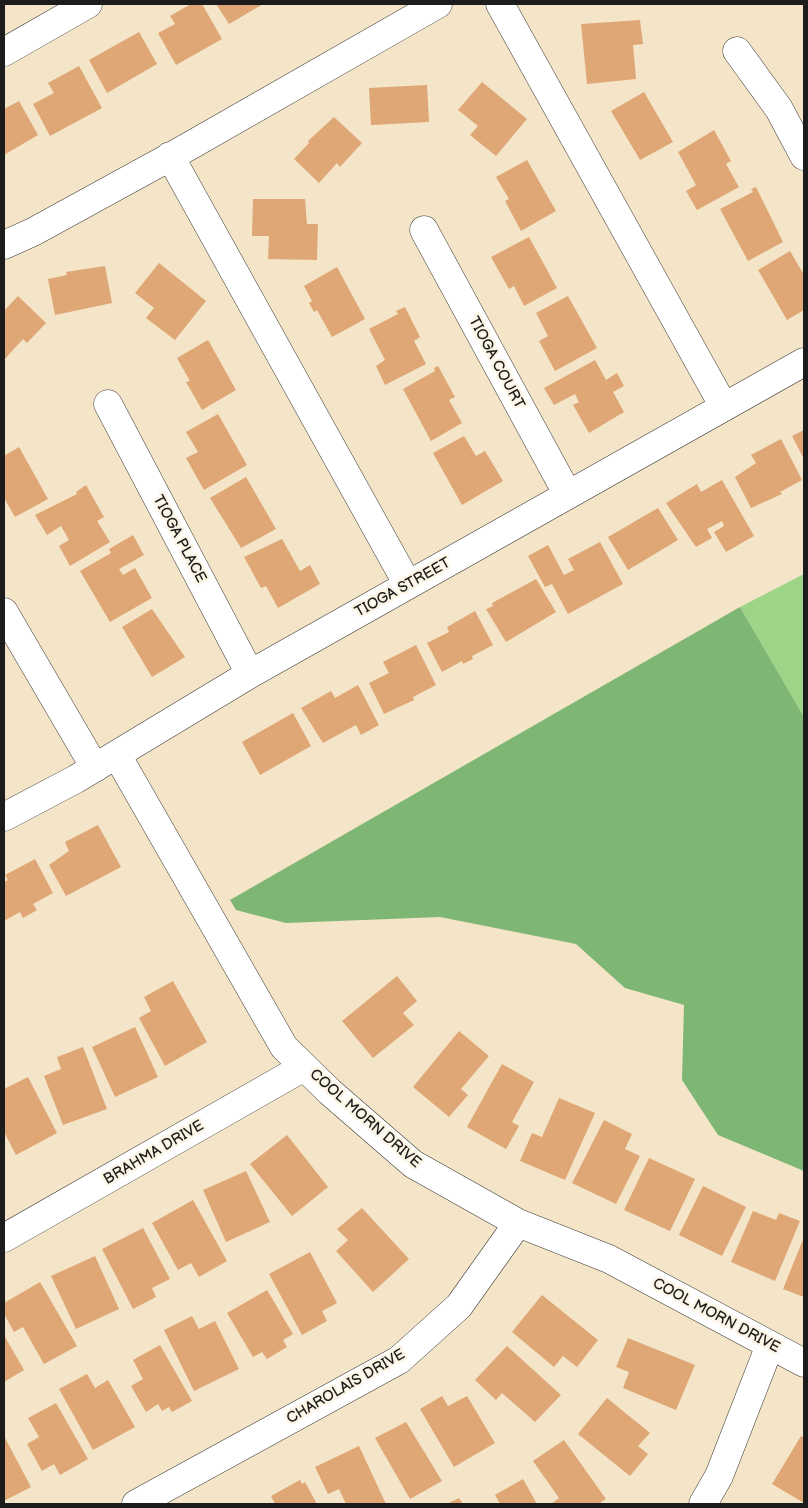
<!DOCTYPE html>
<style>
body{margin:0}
#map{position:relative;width:808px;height:1508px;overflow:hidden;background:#f4e5c8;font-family:"Balsamiq Sans",sans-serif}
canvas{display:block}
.frame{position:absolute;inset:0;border:5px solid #1c1c1c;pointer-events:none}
</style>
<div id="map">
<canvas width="808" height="1508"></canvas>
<div class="frame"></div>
</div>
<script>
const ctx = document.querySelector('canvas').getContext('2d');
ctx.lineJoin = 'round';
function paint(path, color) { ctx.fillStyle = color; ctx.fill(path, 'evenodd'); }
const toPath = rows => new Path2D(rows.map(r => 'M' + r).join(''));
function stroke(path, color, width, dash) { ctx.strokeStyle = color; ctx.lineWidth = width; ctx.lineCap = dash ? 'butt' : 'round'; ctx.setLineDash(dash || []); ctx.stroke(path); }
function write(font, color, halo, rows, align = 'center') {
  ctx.font = font + ' "Balsamiq Sans",sans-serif'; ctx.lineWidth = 5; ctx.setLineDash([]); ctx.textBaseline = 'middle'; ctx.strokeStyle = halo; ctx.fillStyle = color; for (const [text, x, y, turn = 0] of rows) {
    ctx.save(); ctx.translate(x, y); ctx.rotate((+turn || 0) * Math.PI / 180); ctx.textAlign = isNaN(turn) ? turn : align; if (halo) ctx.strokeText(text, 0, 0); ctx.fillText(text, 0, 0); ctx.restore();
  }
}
paint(toPath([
 [804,574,804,717,740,607]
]), '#9dd588');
paint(toPath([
 [740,607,804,717,804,1171,718,1135,682,1080,684,1005,625,988,576,944,440,917,286,923,236,910,230,900]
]), '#7eb674');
paint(toPath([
 [191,4,202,4,222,39,176,65,158,33,175,24,170,16],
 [216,4,263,4,229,24],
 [640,20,643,44,633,45,636,79,587,84,581,24],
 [139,32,157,64,107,93,89,60],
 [79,66,102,108,50,136,33,104,54,93,48,83],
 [482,82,527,119,496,156,470,135,478,126,458,110],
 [427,85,429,122,371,125,369,88],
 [644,92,673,142,640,160,611,111],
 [19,101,38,135,4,155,4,109],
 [334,117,362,143,340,167,337,163,319,183,294,159,309,143,308,141],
 [714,130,731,161,726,164,739,187,697,210,686,191,696,185,678,152],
 [527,160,556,211,521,231,505,201,509,199,496,177],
 [756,187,783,242,748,261,720,209,753,192,751,189],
 [253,199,305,199,307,224,318,224,317,260,268,259,269,236,252,236],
 [529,237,557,288,524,306,514,286,509,289,491,257],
 [790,251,804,275,804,310,787,320,758,270],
 [159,263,206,301,175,340,146,318,154,308,135,293],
 [105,266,112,303,55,315,48,279,67,275,66,272],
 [337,267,365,319,332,337,317,310,314,312,309,303,312,301,304,286],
 [18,296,46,323,27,343,23,339,4,360,4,311],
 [568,296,597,348,555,371,539,341,548,336,536,313],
 [405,307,420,337,414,341,426,364,385,385,376,366,385,360,369,329,398,314,396,311],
 [208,340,236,390,202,410,186,382,190,381,177,358],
 [595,360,606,380,617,373,624,386,613,392,624,412,589,433,573,405,579,402,575,394,554,405,544,388],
 [438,366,455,397,449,400,462,423,431,441,403,389,435,371,434,368],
 [218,414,247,465,204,490,186,458,198,452,186,432],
 [804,430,804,459,792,436],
 [464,436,476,456,485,451,503,481,462,505,433,453],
 [781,439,802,480,780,492,782,494,751,508,735,477,756,463,751,455],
 [19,447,48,499,15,517,4,498,4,456],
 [246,477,276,529,241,548,210,498],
 [722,480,754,536,726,552,714,532,724,526,722,521,707,529,712,538,696,547,666,503,697,484,701,492],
 [86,485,104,517,97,521,110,542,70,566,59,546,69,540,61,526,47,535,35,515,77,494,76,492],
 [658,508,678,540,628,570,608,537],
 [133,535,144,555,119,569,123,575,135,568,152,598,110,622,80,571,111,553,109,549],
 [282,539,300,571,310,565,320,584,278,608,266,586,261,588,244,557],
 [600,542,623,584,568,614,552,584,545,587,528,556,548,545,564,575,574,570,568,559],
 [536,579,556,612,506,642,486,609,493,606,492,603],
 [152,609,185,657,152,677,122,627],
 [475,611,493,645,472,656,473,659,463,664,462,661,442,672,427,643,449,632,447,627],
 [416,645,436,685,413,697,414,700,384,714,369,683,389,673,383,662],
 [358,685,379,725,361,735,356,725,323,743,301,708,331,691,335,698],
 [293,713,311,746,260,775,242,742],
 [98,825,121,867,66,896,49,865,69,851,65,842],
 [35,859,53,893,33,904,37,910,23,918,20,912,4,921,4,882,8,880,5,875],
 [397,976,417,1001,403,1013,414,1025,373,1058,342,1021],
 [173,981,207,1042,165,1066,139,1018,151,1011,144,997],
 [135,1027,158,1077,115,1097,92,1047],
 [459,1031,489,1056,461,1089,468,1095,449,1117,413,1087],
 [83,1047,107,1109,63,1125,44,1076,61,1069,57,1057],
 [502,1064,534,1082,512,1122,519,1126,506,1149,467,1127],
 [28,1077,57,1133,16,1155,4,1132,4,1089],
 [559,1098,595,1113,565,1180,520,1161,532,1133,542,1137],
 [604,1120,632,1134,625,1149,640,1156,616,1204,572,1183],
 [287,1135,328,1187,292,1216,250,1164],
 [649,1158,695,1179,670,1231,624,1210],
 [246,1171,270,1222,226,1242,203,1190],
 [703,1186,746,1207,722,1256,679,1235],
 [193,1200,227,1261,199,1277,191,1263,178,1270,152,1223],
 [362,1208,409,1259,373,1292,336,1251,348,1240,337,1229],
 [753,1211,776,1220,779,1213,800,1221,775,1281,731,1262],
 [143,1228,170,1279,152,1288,156,1297,133,1309,102,1249],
 [804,1237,804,1297,783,1289],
 [310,1252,337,1303,322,1311,327,1321,302,1335,269,1274],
 [95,1256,119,1309,76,1329,51,1276],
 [40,1282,77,1346,44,1364,23,1327,14,1332,4,1314,4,1303],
 [267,1290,293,1334,283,1340,287,1347,267,1359,262,1352,253,1357,227,1313],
 [542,1295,598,1340,577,1367,563,1356,554,1367,512,1332],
 [192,1316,199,1329,215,1321,239,1369,194,1391,164,1330],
 [4,1335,24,1370,4,1382],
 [628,1338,695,1365,676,1410,623,1388,629,1372,616,1367],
 [160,1345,192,1401,172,1412,169,1407,162,1411,158,1404,146,1412,131,1386,143,1379,133,1360],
 [507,1346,561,1395,535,1422,502,1393,496,1400,475,1380],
 [87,1374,95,1388,108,1380,135,1427,93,1450,59,1389],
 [442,1396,448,1406,467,1396,495,1443,454,1467,420,1409],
 [607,1398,650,1433,638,1446,648,1454,630,1476,578,1434],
 [56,1403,88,1459,60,1475,54,1464,42,1471,27,1444,39,1437,28,1418],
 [406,1422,442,1481,410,1499,375,1438],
 [4,1436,31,1487,4,1501],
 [801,1436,804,1438,804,1503,772,1484],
 [564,1440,606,1499,598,1504,551,1504,559,1498,533,1461],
 [359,1446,386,1504,346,1504,339,1489,328,1494,315,1467],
 [523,1479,537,1504,500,1504,495,1495],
 [300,1480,302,1484,305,1482,317,1504,275,1504,271,1496],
 [459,1498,463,1504,447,1504]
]), '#dea775');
const minor = toPath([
 [500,4,724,407],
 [737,51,779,109,804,156],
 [4,52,88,4],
 [170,156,408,585],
 [424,230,568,495],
 [4,245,33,232,179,152,438,4],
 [108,404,250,674],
 [4,612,95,768],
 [117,755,284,1047,330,1092,413,1164,518,1223,609,1259,804,1363],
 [4,817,76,779,250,674,804,362],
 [4,1238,304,1067],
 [136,1504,399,1360,459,1306,518,1223],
 [703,1504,719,1476,770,1345]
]);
stroke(minor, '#3c3a36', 29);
stroke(minor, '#fff', 28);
write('15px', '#1c1c1c', '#fcf5e5', [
 ["TIOGA COURT",496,363,62],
 ["TIOGA PLACE",179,539,62],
 ["TIOGA STREET",403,588,-29],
 ["COOL MORN DRIVE",365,1119,41],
 ["BRAHMA DRIVE",154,1153,-30],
 ["COOL MORN DRIVE",716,1316,28],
 ["CHAROLAIS DRIVE",346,1387,-30]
]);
</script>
